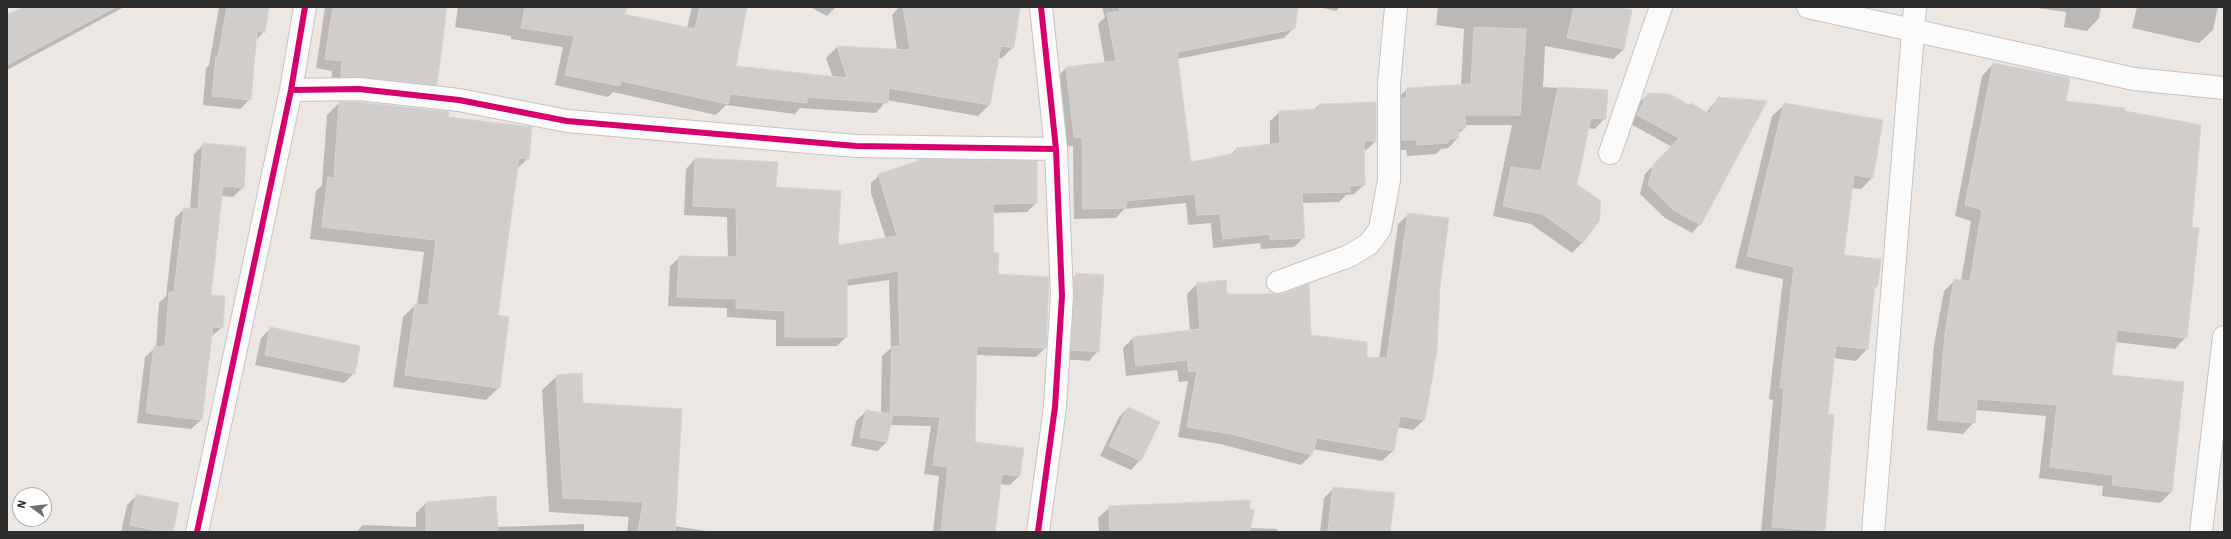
<!DOCTYPE html>
<style>
body{margin:0}
#map{position:relative;width:2231px;height:539px;overflow:hidden;background:#ece7e3;font-family:"IBM Plex Sans",sans-serif}
canvas{display:block}
.frame{position:absolute;inset:0;border:8px solid #2d2d2d;pointer-events:none}
.north{position:absolute;left:12px;top:487px;width:40px;height:40px;box-sizing:border-box;background:#fff;border:1px solid #ababab;border-radius:50%;rotate:285deg;font-size:11px;font-weight:700;line-height:16px;text-align:center;color:#2d2d2d}
.north::after{content:'';display:block;margin:auto;width:14px;height:18px;background:#706e6d;clip-path:polygon(50% 0,100% 100%,50% 72%,0 100%)}
</style>
<div id="map">
<canvas width="2231" height="539"></canvas>
<div class="frame"></div>
<div class="north">N</div>
</div>
<script>
const ctx = document.querySelector('canvas').getContext('2d');
ctx.lineJoin = 'round';
function paint(path, color) { ctx.fillStyle = color; ctx.fill(path, 'evenodd'); }
const toPath = rows => new Path2D(rows.map(r => 'M' + r).join(''));
function stroke(path, color, width, dash) { ctx.strokeStyle = color; ctx.lineWidth = width; ctx.lineCap = dash ? 'butt' : 'round'; ctx.setLineDash(dash || []); ctx.stroke(path); }
paint(toPath([
 [26,7,124,7,7,70,7,16],
 [219,7,268,7,264,32,255,41,250,99,240,109,203,105,206,68,209,65],
 [325,7,446,7,436,84,426,94,331,86,332,71,316,68],
 [458,7,626,7,623,15,687,28,692,7,746,7,735,67,833,78,826,58,837,47,897,50,892,15,899,7,1017,7,1013,47,1002,58,998,58,989,105,978,116,887,100,876,113,800,108,795,114,726,105,716,115,613,92,608,97,555,85,563,47,511,39,511,36,455,27],
 [810,7,836,7,827,16],
 [1102,7,1297,7,1294,28,1284,38,1177,59,1190,163,1230,155,1236,149,1270,145,1270,121,1280,112,1313,110,1319,105,1376,141,1366,150,1363,150,1364,185,1354,194,1346,195,1339,202,1302,203,1304,237,1294,247,1261,249,1260,243,1213,248,1211,223,1188,225,1186,203,1124,209,1116,218,1074,219,1073,146,1064,147,1056,78,1066,68,1105,64,1098,24,1105,17],
 [1318,7,1340,7,1336,11],
 [1438,7,1619,7,1624,49,1613,59,1545,46,1543,87,1607,91,1605,118,1595,129,1587,128,1576,184,1583,242,1572,253,1531,224,1493,216,1512,125,1464,125,1465,128,1458,134,1458,138,1448,148,1441,149,1436,154,1407,156,1406,150,1391,150,1396,100,1407,89,1461,86,1464,29,1436,25],
 [2030,7,2101,7,2099,18,2087,31,2064,27,2066,12],
 [2137,7,2218,7,2213,30,2199,43,2132,28],
 [1993,64,2064,102,2191,228,2186,337,2175,349,2115,342,2111,376,2171,492,2160,503,2102,496,2103,486,2039,478,2046,416,1975,410,1974,422,1963,434,1927,430,1934,345,1944,291,1955,280,1961,281,1971,221,1955,216,1982,76],
 [1648,94,1689,106,1706,113,1718,98,1700,224,1692,233,1665,218,1640,194,1645,174,1672,147,1629,123,1639,103],
 [339,103,447,118,528,158,516,170,497,316,499,387,486,400,393,387,403,317,415,305,417,305,424,252,310,239,316,191,322,185,327,115],
 [1784,105,1873,177,1861,189,1852,188,1842,256,1877,286,1874,289,1867,349,1856,361,1833,358,1827,414,1823,532,1761,532,1773,400,1769,399,1783,279,1735,268,1772,116],
 [204,144,243,187,233,197,221,196,209,296,222,327,211,337,201,420,191,429,137,423,145,357,156,347,159,303,166,296,175,218,184,209,190,209,194,154],
 [695,159,775,188,837,246,886,239,871,193,871,183,881,174,1036,203,1027,212,992,213,993,254,997,275,1045,348,1036,357,976,355,974,443,1019,476,1010,485,1000,484,994,532,933,532,939,476,924,474,931,426,890,425,887,442,877,451,851,446,856,421,866,411,881,414,882,356,891,348,889,280,846,286,846,337,837,346,776,346,776,320,727,317,727,308,668,306,670,266,680,257,728,258,727,217,684,215,686,169],
 [1409,214,1439,286,1436,350,1424,420,1413,430,1397,427,1393,451,1382,461,1313,449,1312,454,1301,465,1220,444,1178,437,1188,381,1179,382,1177,370,1126,376,1123,348,1133,338,1190,331,1187,294,1197,284,1225,281,1226,295,1310,336,1367,358,1379,359,1398,224],
 [1077,274,1098,351,1089,361,1062,359,1067,284],
 [271,328,354,373,344,383,255,365,261,338],
 [557,376,582,404,674,526,713,532,627,532,629,517,549,512,542,390],
 [1128,408,1140,460,1131,470,1100,456,1119,417],
 [1334,488,1389,532,1320,532,1324,498],
 [137,495,172,532,121,532,127,505],
 [426,503,497,527,584,524,584,532,356,532,363,525,416,527,416,513],
 [1110,507,1248,510,1250,528,1277,529,1277,532,1099,532,1098,518]
]), '#0003');
const building = toPath([
 [24,7,116,7,7,65,7,15,24,7],
 [227,7,269,7,265,33,257,31,251,100,212,96,216,57,218,57,227,7],
 [333,7,447,7,437,85,360,77,341,77,342,61,325,59,333,7],
 [525,7,628,7,624,14,695,29,700,7,747,7,736,66,847,78,837,46,910,50,903,7,1020,7,1014,48,1001,46,990,105,889,88,888,103,807,97,807,103,730,94,728,104,621,81,620,86,565,75,574,36,521,28,525,7],
 [1119,7,1298,7,1295,29,1177,52,1191,162,1236,153,1236,148,1280,143,1279,111,1319,109,1319,104,1376,102,1376,141,1364,141,1365,185,1349,186,1350,192,1302,193,1305,238,1270,240,1270,234,1223,239,1220,214,1197,215,1195,194,1126,201,1126,208,1083,209,1082,137,1074,137,1066,67,1116,61,1107,13,1120,11,1119,7],
 [1574,7,1619,7,1632,10,1624,49,1567,38,1574,7],
 [1474,27,1526,29,1520,115,1465,115,1466,128,1458,129,1459,138,1449,139,1448,143,1417,145,1417,140,1402,140,1402,99,1407,98,1406,88,1471,84,1474,27],
 [1993,63,2070,78,2066,101,2125,108,2125,111,2201,125,2192,227,2199,228,2187,338,2117,330,2112,375,2184,382,2172,492,2112,485,2113,475,2050,467,2057,405,1977,399,1975,423,1938,420,1945,333,1954,279,1970,281,1982,210,1965,205,1993,63],
 [1558,87,1608,90,1606,119,1591,118,1577,184,1601,201,1599,221,1583,243,1542,214,1503,206,1511,167,1541,171,1558,87],
 [1648,93,1670,94,1689,105,1691,103,1709,114,1718,97,1767,101,1701,225,1673,210,1648,185,1654,164,1679,138,1637,115,1648,93],
 [339,102,358,102,449,112,448,117,532,127,529,159,519,158,498,315,509,317,500,388,405,375,415,304,428,305,436,240,322,227,328,177,334,178,339,102],
 [1784,103,1883,120,1873,178,1854,175,1844,255,1881,259,1878,286,1875,286,1868,349,1836,346,1828,414,1834,415,1825,531,1772,527,1784,388,1780,388,1794,267,1747,256,1784,103],
 [203,143,246,147,244,188,223,186,211,295,225,296,223,328,213,327,202,420,146,413,154,346,165,347,169,292,174,292,184,208,198,209,203,143],
 [695,158,778,162,776,187,841,191,838,245,897,236,878,174,918,161,918,159,1037,161,1037,203,993,204,994,253,999,253,998,274,1049,277,1046,348,977,346,975,442,1024,448,1020,476,1002,474,995,532,941,532,948,467,933,465,940,417,893,415,887,442,860,437,866,410,890,414,892,346,900,346,898,271,847,279,847,337,785,337,785,311,736,308,736,299,677,297,679,256,737,257,736,208,693,206,695,158],
 [1408,213,1449,218,1440,286,1437,350,1425,420,1400,416,1394,451,1317,438,1312,455,1231,434,1187,427,1197,371,1189,372,1187,360,1136,366,1133,337,1200,329,1197,283,1226,280,1227,294,1282,294,1309,284,1311,335,1367,342,1367,357,1387,358,1408,213],
 [1076,273,1104,275,1099,352,1071,350,1074,278,1076,278,1076,273],
 [270,327,360,346,355,374,265,355,270,327],
 [582,373,583,403,682,409,675,532,638,532,643,502,563,498,556,375,582,373],
 [1128,407,1160,422,1141,461,1109,446,1128,407],
 [1333,487,1395,493,1390,532,1328,532,1333,487],
 [136,494,179,503,173,532,163,532,130,525,136,494],
 [496,496,498,532,426,532,426,502,496,496],
 [1251,500,1249,509,1254,510,1250,532,1110,532,1109,506,1251,500]
]);
paint(building, '#d1cdca');
stroke(building, '#d7d3cf', 1);
const minor = toPath([
 [1808,7,2134,79,2224,88],
 [291,90,359,89,459,100,567,121,856,146,1056,149],
 [1610,153,1661,7],
 [1278,282,1349,256,1369,244,1380,229,1389,180,1389,84,1396,7],
 [197,532,291,90,305,7],
 [1038,532,1055,407,1062,296,1056,149,1041,7],
 [1873,532,1915,7],
 [2201,532,2224,337]
]);
stroke(minor, '#c5c4c4', 24);
stroke(minor, '#fcfbfb', 22);
stroke(toPath([
 [291,90,359,89,459,100,567,121,856,146,1056,149],
 [197,532,291,90,305,7],
 [1038,532,1055,407,1062,296,1056,149,1041,7]
]), '#d6006c', 6);
</script>
